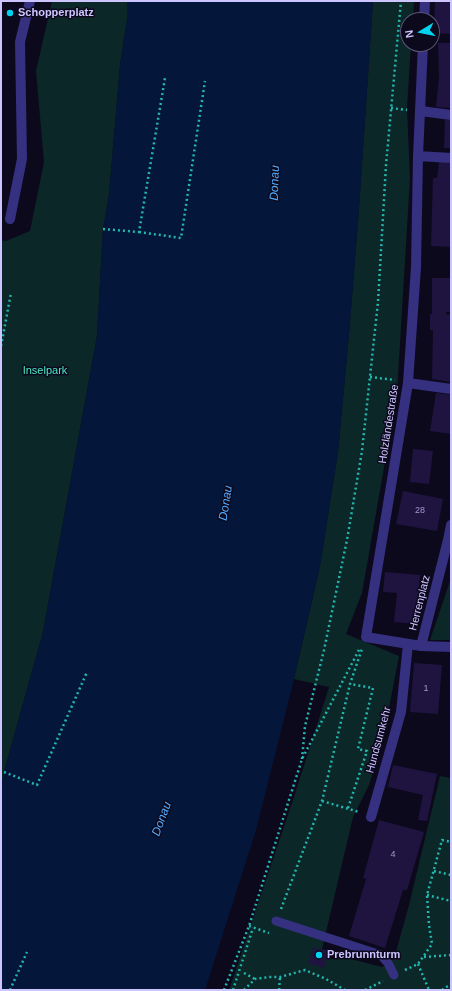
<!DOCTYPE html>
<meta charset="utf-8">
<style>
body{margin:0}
#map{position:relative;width:452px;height:991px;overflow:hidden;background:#0d091d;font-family:Helvetica,sans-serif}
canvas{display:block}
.frame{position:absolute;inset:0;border:2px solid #cdc5ff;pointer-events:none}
.north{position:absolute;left:400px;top:12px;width:40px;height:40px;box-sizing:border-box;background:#0d091d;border:1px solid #5a5477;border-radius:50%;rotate:260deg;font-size:11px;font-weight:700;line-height:16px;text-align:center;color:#cdc5ff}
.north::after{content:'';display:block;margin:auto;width:14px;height:18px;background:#00d3f0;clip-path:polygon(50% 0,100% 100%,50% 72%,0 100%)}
</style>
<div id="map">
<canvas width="452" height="991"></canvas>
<div class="frame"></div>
<div class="north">N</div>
</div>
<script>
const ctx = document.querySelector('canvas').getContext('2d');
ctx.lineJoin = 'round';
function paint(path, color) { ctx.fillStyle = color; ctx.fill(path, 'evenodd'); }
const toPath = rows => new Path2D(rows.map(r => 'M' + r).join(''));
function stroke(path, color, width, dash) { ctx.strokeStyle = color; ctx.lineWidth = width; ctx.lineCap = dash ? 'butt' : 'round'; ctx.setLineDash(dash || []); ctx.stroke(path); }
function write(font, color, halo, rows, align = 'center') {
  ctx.font = font + ' Helvetica,sans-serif'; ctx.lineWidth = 3; ctx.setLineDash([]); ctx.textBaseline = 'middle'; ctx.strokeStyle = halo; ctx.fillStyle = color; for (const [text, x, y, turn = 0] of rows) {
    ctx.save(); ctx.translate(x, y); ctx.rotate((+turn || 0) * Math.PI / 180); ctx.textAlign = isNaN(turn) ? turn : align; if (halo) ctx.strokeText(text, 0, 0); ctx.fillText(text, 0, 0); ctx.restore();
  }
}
paint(toPath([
 [52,1,127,1,127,20,120,65,109,195,103,229,97,336,43,632,4,772,1,788,1,240,6,241,30,231,44,162,36,71],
 [373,1,414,1,413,20,408,20,408,44,411,44,407,108,410,178,397,393,362,593,346,634,399,656,383,739,369,785,353,817,322,949,329,951,327,959,351,959,382,967,394,959,409,905,440,776,451,778,451,990,229,990,294,797,329,687,294,679,320,566,338,452,349,334,359,208],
 [451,578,451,640,430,640]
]), '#0c2727');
paint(toPath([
 [127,1,373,1,359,208,349,334,338,452,320,566,294,679,256,830,205,990,1,990,1,788,4,772,43,632,97,336,103,229,109,195,120,65,127,20]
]), '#04173b');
paint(toPath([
 [435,1,451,1,451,34,434,33],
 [438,43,451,43,451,108,436,107,439,77],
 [445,120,451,120,451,148,444,148],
 [439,162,451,162,451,247,431,246,433,178,437,178],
 [432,278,451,278,451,312,446,312,446,314,451,315,451,382,432,379,433,330,430,330,430,314,432,314],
 [436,393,451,395,451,434,430,431],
 [413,449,433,451,429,484,410,482],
 [403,491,443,499,437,531,396,524],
 [385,572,420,575,417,624,394,622,397,593,383,592],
 [414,663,442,665,438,714,410,712],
 [393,765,437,774,427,821,418,820,423,795,388,787],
 [379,820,424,832,407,890,403,890,385,948,349,936,366,879,363,878],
 [313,948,329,951,324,968,308,963]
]), '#1e143f');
stroke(toPath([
 [391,108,407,110],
 [103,229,139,232,165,78],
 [139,232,181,238,205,81],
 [1,346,11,293],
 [370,377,395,380],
 [302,759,305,726,324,650,347,540,362,451,378,302,386,165,401,1],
 [4,772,37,785,87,672],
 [322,801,359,812],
 [348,808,367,751,358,749,373,688,350,684],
 [434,871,451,875],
 [427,895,451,901],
 [281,909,322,801,350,684,362,649],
 [249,926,269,933],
 [424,957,451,955],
 [418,964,429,990],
 [405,970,418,964,432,944,429,925,427,895,442,840,451,842],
 [244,973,255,979],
 [10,990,27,952],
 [224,990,249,926,302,759,360,648],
 [233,990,253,928],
 [244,990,255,979,269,977,280,977,305,970,326,979,345,990],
 [279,990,280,977],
 [365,990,383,981],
 [442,990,451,984]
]), '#22b7b1', 2.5, [2, 3]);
stroke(toPath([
 [276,921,381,955,388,963,394,975]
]), '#353080', 9);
stroke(toPath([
 [424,20,425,1],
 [423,44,418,156,416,267,408,383,366,637,421,646,451,647],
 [421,111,451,115],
 [418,156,451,158],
 [10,219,22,159,20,42,30,1],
 [408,383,451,389],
 [448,540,451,525],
 [421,646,448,540,451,540],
 [371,817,401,712,408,644]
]), '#353080', 10);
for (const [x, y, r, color] of [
 [10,13,4,"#00d3f0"],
 [319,955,4,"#00d3f0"]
]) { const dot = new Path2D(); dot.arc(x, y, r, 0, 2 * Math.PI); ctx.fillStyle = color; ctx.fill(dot); stroke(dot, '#0d091d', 1.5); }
write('9px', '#a199cf', null, [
 ["28",420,511],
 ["1",426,689],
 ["4",393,855]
]);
write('bold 11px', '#cdc5ff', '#0d091d', [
 ["Schopperplatz",18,13],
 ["Prebrunnturm",327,955]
], 'left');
write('11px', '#47e9c4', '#0d091d', [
 ["Inselpark",45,371]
]);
write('11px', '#cdc5ff', '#0d091d', [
 ["Holzländestraße",389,424,-81],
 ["Herrenplatz",420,603,-76],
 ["Hundsumkehr",379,740,-75]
]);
write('italic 12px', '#53acff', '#0d091d', [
 ["Donau",275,183,-88],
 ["Donau",226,503,-81],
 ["Donau",162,819,-70]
]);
</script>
